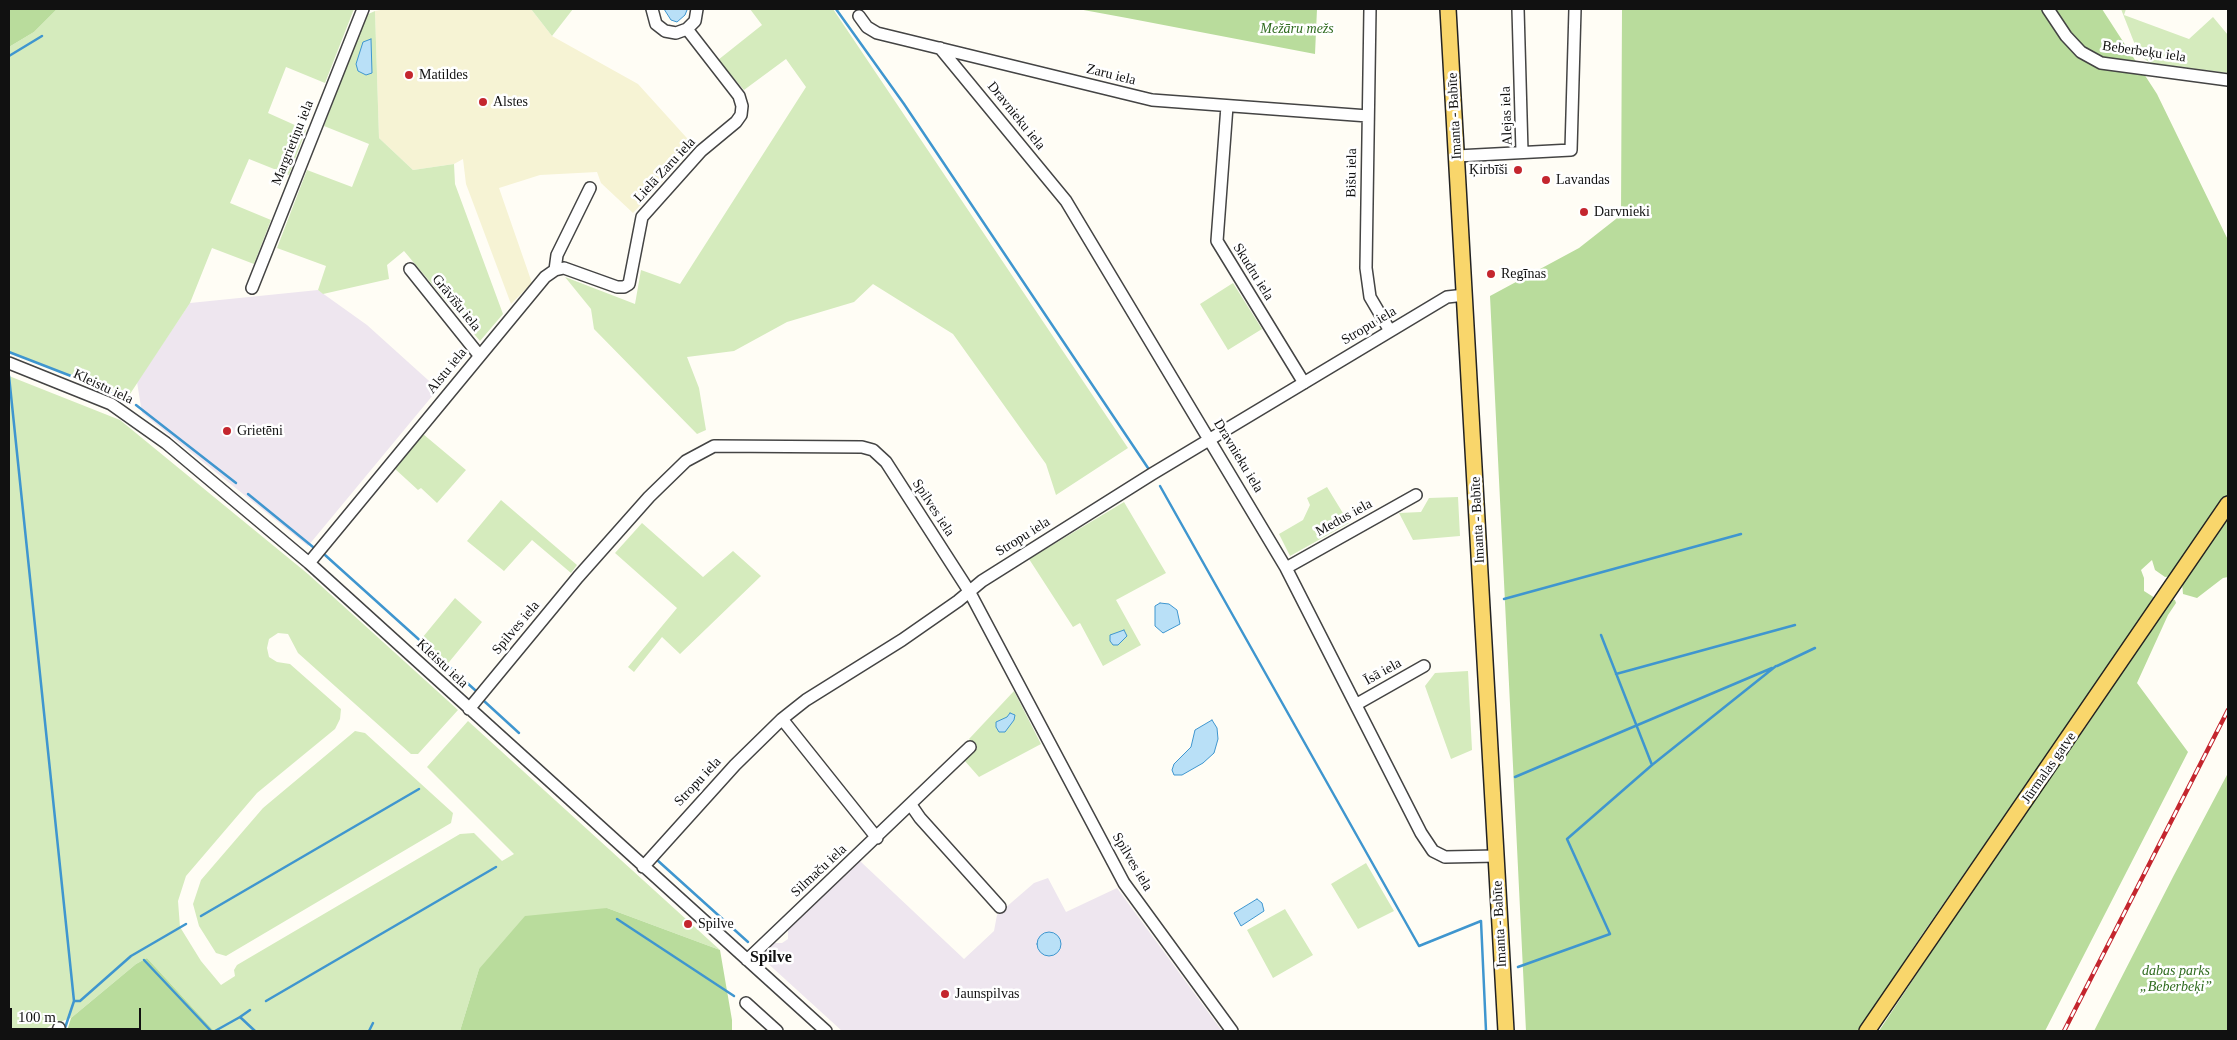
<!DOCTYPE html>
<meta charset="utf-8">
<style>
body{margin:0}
#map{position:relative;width:2237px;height:1040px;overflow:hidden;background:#fffdf5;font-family:"Times New Roman",serif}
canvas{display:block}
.frame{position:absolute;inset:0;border:10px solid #111;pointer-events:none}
.scale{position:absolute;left:10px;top:1008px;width:131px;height:22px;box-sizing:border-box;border:2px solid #111;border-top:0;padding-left:6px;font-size:15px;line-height:18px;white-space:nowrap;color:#111;-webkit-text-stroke:4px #fff;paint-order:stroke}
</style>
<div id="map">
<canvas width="2237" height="1040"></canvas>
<div class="frame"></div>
<div class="scale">100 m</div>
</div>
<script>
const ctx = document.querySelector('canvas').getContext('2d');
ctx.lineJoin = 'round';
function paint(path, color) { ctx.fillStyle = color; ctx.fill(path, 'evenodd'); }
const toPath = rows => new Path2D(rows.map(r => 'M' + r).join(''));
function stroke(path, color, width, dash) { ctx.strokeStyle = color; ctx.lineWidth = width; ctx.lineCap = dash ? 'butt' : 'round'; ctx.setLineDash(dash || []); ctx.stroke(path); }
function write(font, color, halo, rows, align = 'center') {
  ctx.font = font + ' "Times New Roman",serif'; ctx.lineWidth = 5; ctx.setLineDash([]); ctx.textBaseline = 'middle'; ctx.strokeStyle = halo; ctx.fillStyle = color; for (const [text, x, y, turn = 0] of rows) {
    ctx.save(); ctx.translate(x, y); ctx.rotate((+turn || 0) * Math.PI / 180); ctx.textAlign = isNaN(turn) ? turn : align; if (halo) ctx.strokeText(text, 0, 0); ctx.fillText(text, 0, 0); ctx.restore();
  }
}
paint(toPath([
 [318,290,367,325,438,389,308,546,142,413,137,382,190,303],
 [860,861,964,959,994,931,997,915,1034,883,1048,878,1066,912,1117,888,1222,1031,842,1031,763,959,765,949,773,943,782,943,788,939,788,929]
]), '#eee6ef');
paint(toPath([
 [386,9,531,9,552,36,638,84,695,147,633,213,601,183,597,172,540,175,499,188,532,283,511,304,466,184,463,159,454,164,413,170,379,138,375,11]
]), '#f6f3d4');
paint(toPath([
 [57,9,354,9,325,83,286,67,268,113,306,130,289,175,249,159,230,203,271,220,254,264,212,248,190,303,128,397,9,353,9,47,34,32],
 [531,9,573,9,552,36],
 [750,9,833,9,1128,448,1056,495,1046,464,953,334,873,284,854,302,787,322,734,351,687,357,699,388,706,430,697,434,594,329,591,309,565,277,635,304,641,270,680,284,806,87,786,59,744,90,718,60,762,25],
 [2121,9,2126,9,2124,15,2189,39,2213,17,2228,35,2228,73,2150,63,2139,55],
 [375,11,379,138,413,170,454,164,455,184,503,314,480,341,404,251,387,265,389,279,323,294,318,290,326,266,277,248,307,170,352,187,369,144,324,126,366,15],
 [1233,283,1262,329,1228,350,1200,304],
 [9,376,120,420,308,574,458,710,418,754,411,754,298,653,288,634,278,633,269,639,267,648,269,657,277,662,290,664,341,709,340,719,335,729,257,793,186,876,178,901,180,927,201,961,221,985,235,976,234,970,237,965,460,834,474,833,502,861,514,854,427,767,468,721,720,950,607,908,479,969,460,1031,214,1031,147,958,136,964,71,1018,51,1025,43,1031,9,1031],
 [423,434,466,470,437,503,421,488,418,490,394,468],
 [1327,487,1349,523,1290,556,1279,534,1303,520,1310,505,1307,498],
 [1458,497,1460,536,1413,540,1399,513,1421,512,1429,498],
 [501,500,577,565,571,573,532,540,504,571,467,541],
 [1124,502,1166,573,1116,600,1141,645,1103,666,1080,623,1073,627,1029,559],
 [642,523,703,577,733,551,761,576,680,654,662,637,634,672,628,667,677,608,615,553],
 [455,598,482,622,445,667,418,643],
 [1468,671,1472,750,1451,759,1425,686,1435,673],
 [1014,691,1041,744,979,777,964,760,977,748,969,739],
 [355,731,365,733,453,813,451,823,226,956,216,953,199,926,193,904,201,880,263,808],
 [1366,863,1394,911,1358,929,1331,884],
 [1285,909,1313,955,1273,978,1247,930]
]), '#d5ebbd');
paint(toPath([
 [9,9,57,9,34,32,9,47],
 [1078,9,1317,9,1315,54,1127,18],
 [1622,9,2102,9,2157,94,2228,240,2228,495,2173,576,2165,577,2155,570,2152,560,2141,570,2144,578,2144,591,2155,598,1921,936,1858,1031,1526,1031,1490,296,1579,248,1621,215],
 [2228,513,2228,577,2223,578,2197,598,2183,594,2182,583],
 [2171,599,2175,600,2176,603,2168,615,2137,683,2188,752,2045,1031,1879,1031,2032,800,2086,727],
 [2228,773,2228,1031,2094,1031,2174,875],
 [607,908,720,950,732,1020,732,1031,460,1031,479,969,525,916],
 [147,958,214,1031,67,1031,71,1018,136,964]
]), '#b9dc9c');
const water = toPath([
 [664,9,687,9,687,10,685,15,677,22,671,20,664,9],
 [371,39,372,73,366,75,358,71,356,64,363,42,371,39],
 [1160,603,1169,604,1177,610,1180,624,1163,633,1155,626,1155,606,1160,603],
 [1124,630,1127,636,1118,645,1113,645,1110,641,1110,635,1124,630],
 [1010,713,1015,715,1014,720,1005,732,999,732,996,727,996,722,1007,717,1010,713],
 [1212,720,1217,728,1218,739,1214,753,1203,763,1182,775,1174,775,1172,770,1174,764,1191,747,1195,730,1212,720],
 [1257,899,1262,903,1264,911,1241,926,1234,913,1257,899],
 '1037 944a12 12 0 1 1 24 0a12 12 0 1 1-24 0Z'
]);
paint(water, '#b9e0f7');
stroke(water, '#3f96cf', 1);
stroke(toPath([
 [836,9,904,104,1150,471],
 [9,56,42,36],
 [9,352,71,376,128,401],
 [9,376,74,1001,64,1031],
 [136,405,236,483],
 [1160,486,1419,946,1481,921,1486,1031],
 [248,494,313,547],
 [325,555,475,690],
 [1504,599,1741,534],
 [1601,635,1652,765],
 [1777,666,1815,648],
 [1616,674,1795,625],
 [484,701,519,733],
 [1515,777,1772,668],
 [656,859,748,942],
 [201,916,419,789],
 [617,919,734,996],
 [144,960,211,1031],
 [1518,967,1610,934,1567,839,1652,765,1776,666],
 [74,1001,80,1001,131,956,186,924],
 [266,1001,496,867],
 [240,1017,250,1010],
 [215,1031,240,1017,255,1031],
 [369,1031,373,1023]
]), '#3f96cf', 2.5);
const minor = toPath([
 [652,9,656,24,665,31,676,33,687,29,695,21,697,9],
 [1370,9,1366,268,1370,297,1390,331],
 [1518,9,1522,152],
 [2048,9,2066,36,2081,52,2101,63,2228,80],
 [859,16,867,27,877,33,1152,100,1368,116],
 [940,48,1066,201,1286,568,1421,833,1433,851,1445,857,1497,856],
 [1227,106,1217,241,1304,383],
 [1457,156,1571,150,1575,9],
 [410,269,479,355],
 [555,270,557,255,590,188],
 [252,288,363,9],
 [9,363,111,404,166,443,309,563,826,1031],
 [309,563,545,277,555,270,564,268,617,287,624,287,629,284,642,217,701,151,736,122,741,115,742,106,739,96,687,29],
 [1286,568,1416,495],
 [1357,704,1424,666],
 [469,709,578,577,649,497,686,461,714,446,862,447,873,450,886,462,969,591,1124,883,1232,1031],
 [782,719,877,838],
 [911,805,920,818,1000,907],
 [643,867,735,765,782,719,806,700,902,640,958,601,982,581,1152,474,1447,297,1465,295],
 [747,960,970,747],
 [746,1003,777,1031],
 [58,1031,59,1028]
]);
const major = toPath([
 [1448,9,1506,1031],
 [1867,1031,2228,504]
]);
stroke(minor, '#444', 14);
stroke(major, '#222', 18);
stroke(minor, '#fff', 11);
stroke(major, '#f9d66b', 15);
const rail = toPath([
 [2064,1031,2228,710]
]);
stroke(rail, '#c4262e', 4.5);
stroke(rail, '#fff', 2.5, [8]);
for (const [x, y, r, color] of [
 [409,75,5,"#c4262e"],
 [483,102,5,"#c4262e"],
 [1518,170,5,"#c4262e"],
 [1546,180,5,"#c4262e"],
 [1584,212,5,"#c4262e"],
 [1491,274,5,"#c4262e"],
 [227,431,5,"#c4262e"],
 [688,924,5,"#c4262e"],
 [945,994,5,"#c4262e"]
]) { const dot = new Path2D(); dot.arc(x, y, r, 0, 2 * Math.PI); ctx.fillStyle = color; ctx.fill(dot); stroke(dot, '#fff', 2); }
write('italic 14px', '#2f6b1f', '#fff', [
 ["Mežāru mežs",1297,29],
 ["dabas parks",2176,971],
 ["„Beberbeķi”",2176,987]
]);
write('14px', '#111', '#fff', [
 ["Beberbeķu iela",2144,52,8],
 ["Zaru iela",1111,75,14],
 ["Dravnieku iela",1016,116,51],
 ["Imanta - Babīte",1455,116,-93],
 ["Alejas iela",1507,116,-92],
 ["Margrietiņu iela",293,143,-68],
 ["Lielā Zaru iela",665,170,-47],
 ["Bišu iela",1352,173,-89],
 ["Skudru iela",1253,272,58],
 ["Grāvīšu iela",456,303,51],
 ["Stropu iela",1369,326,-31],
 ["Alstu iela",447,371,-51],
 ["Kleistu iela",103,387,25],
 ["Dravnieku iela",1238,456,59],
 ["Spilves iela",933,508,57],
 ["Medus iela",1344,518,-29],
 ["Imanta - Babīte",1478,520,-93],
 ["Stropu iela",1023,537,-32],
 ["Spilves iela",516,628,-50],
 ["Kleistu iela",442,664,43],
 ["Īsā iela",1383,672,-29],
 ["Jūrmalas gatve",2049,768,-55],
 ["Stropu iela",698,782,-47],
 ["Spilves iela",1132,862,59],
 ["Silmaču iela",819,871,-43],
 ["Imanta - Babīte",1500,924,-93]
]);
write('14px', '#111', '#fff', [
 ["Matildes",419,75],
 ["Alstes",493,102],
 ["Ķirbīši",1508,170,"right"],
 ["Lavandas",1556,180],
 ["Darvnieki",1594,212],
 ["Regīnas",1501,274],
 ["Grietēni",237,431],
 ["Spilve",698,924],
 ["Jaunspilvas",955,994]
], 'left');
write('bold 16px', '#111', '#fff', [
 ["Spilve",771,958]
]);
</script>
